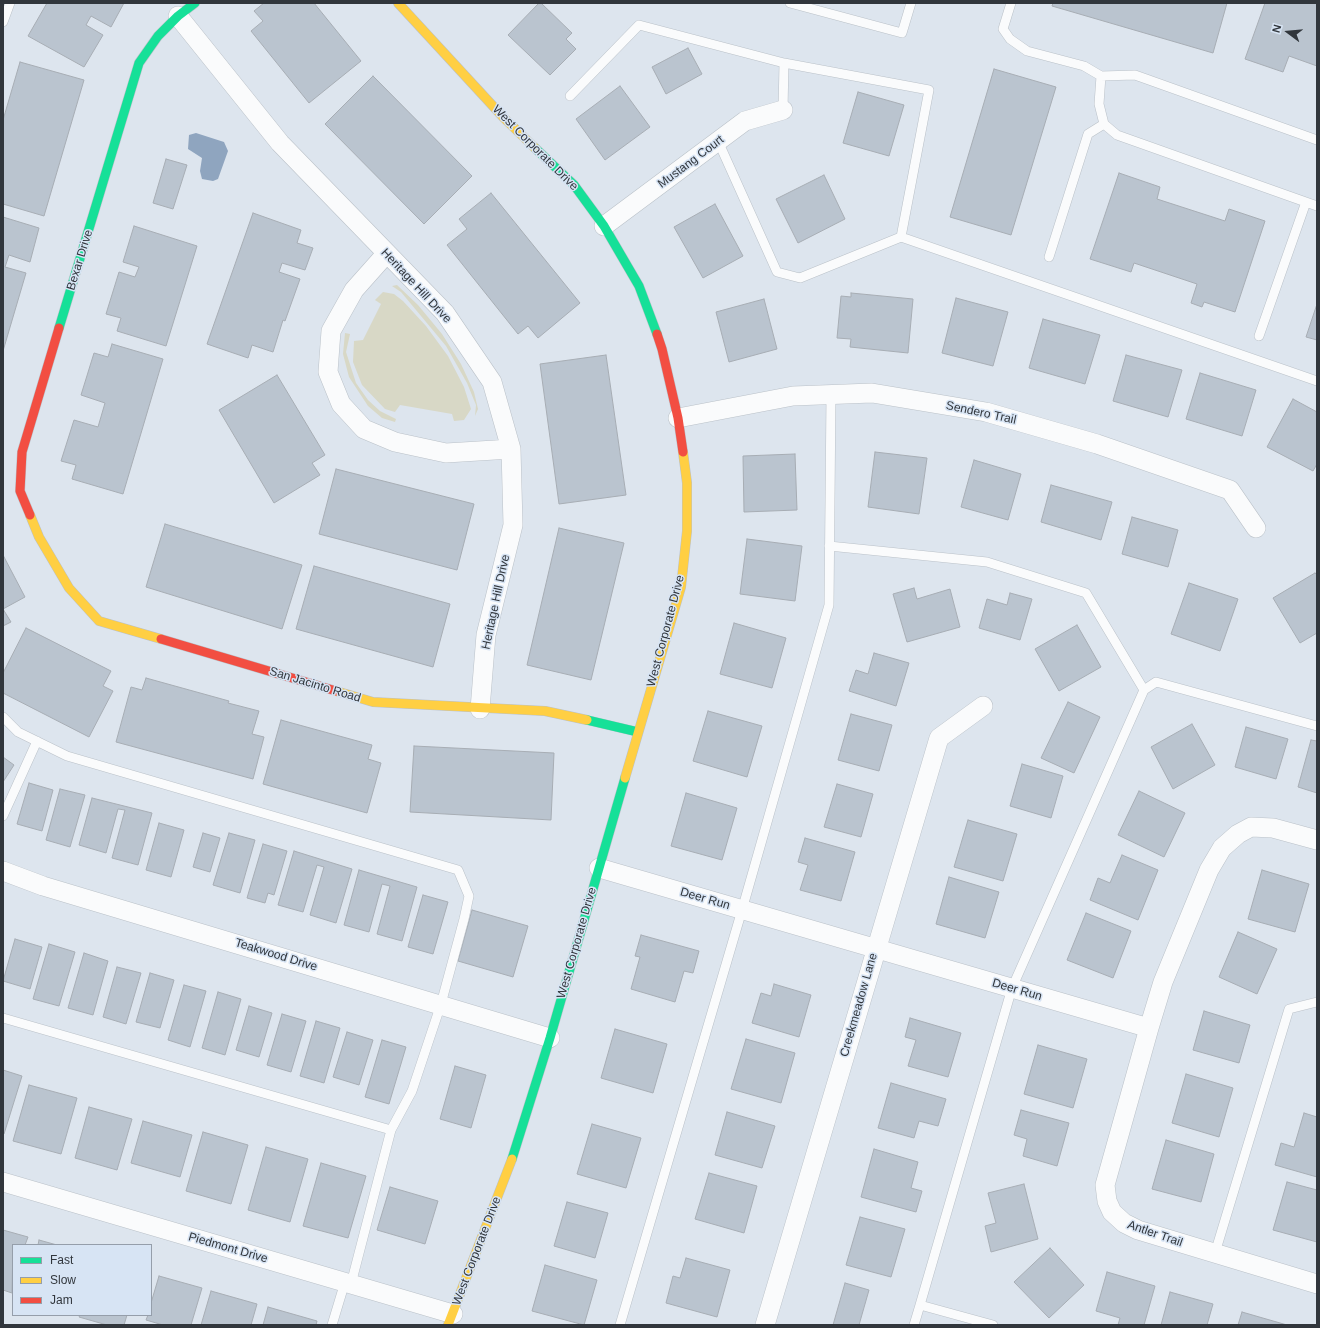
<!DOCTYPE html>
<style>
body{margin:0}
#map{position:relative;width:1320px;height:1328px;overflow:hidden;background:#dde5ee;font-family:Arial,sans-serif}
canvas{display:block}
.frame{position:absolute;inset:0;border:4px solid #31363c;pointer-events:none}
.legend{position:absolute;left:12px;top:1244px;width:140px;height:72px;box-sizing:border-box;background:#d7e4f4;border:1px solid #959eaa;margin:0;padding:5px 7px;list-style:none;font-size:12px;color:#31363c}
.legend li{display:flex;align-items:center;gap:8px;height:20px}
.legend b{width:20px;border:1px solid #959eaa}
.north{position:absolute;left:1268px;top:12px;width:40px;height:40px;-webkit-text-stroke:3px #d7e4f4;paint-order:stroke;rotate:286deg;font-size:11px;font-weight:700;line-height:16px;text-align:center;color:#31363c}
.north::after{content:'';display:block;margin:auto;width:14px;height:18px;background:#31363c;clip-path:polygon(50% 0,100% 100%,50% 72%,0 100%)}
</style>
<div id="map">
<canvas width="1320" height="1328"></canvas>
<div class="frame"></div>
<ul class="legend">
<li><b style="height:5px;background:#16e098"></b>Fast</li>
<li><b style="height:5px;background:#ffcf43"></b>Slow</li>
<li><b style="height:5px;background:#f24e42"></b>Jam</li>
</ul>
<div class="north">N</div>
</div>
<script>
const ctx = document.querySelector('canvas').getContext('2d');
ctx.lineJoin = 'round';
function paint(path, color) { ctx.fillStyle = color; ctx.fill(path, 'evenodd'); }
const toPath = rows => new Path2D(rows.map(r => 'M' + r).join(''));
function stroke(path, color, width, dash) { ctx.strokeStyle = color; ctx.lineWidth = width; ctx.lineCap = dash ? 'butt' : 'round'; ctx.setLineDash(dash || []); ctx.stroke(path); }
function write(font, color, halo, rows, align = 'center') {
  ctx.font = font + ' Arial,sans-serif'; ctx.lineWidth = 3; ctx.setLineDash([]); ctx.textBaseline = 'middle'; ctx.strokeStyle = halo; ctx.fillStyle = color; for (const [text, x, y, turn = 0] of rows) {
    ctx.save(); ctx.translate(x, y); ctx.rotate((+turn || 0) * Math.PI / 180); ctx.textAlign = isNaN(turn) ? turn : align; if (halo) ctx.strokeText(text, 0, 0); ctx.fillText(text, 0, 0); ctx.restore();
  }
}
paint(toPath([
 [397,285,418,305,442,334,461,364,474,392,478,409,475,416,476,405,467,383,446,346,401,292,392,286],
 [383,292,394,294,403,301,426,326,448,356,464,387,471,409,464,420,454,421,452,414,400,405,395,412,385,409,362,385,353,362,354,341,363,340,381,304,375,300],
 [345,333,350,334,346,352,356,383,368,400,380,411,396,419,395,422,382,418,368,406,349,377,343,354]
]), '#d8d8c6');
paint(toPath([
 [196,133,224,142,228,151,218,179,213,181,202,179,200,171,202,158,188,149,189,135]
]), '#8fa5bf');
const building = toPath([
 [47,3,124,3,111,27,91,16,86,25,103,35,84,67,28,36,47,3],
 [264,3,314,3,361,61,309,103,251,31,263,21,254,11,264,3],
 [539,3,541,3,572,33,566,39,576,49,550,75,508,35,539,3],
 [1053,3,1227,3,1213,53,1052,6,1053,3],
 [1265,3,1317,3,1317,66,1289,56,1283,72,1245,59,1265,3],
 [688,48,702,74,666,94,652,67,688,48],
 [20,62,84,80,44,216,3,204,3,120,20,62],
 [994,69,1056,87,1011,235,950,217,994,69],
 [373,76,472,176,424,224,325,124,373,76],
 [620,86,650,127,605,160,576,119,620,86],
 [858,92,904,105,889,156,843,143,858,92],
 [166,159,187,165,173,209,153,203,166,159],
 [1119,173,1160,187,1157,199,1225,221,1229,209,1265,221,1235,312,1204,302,1202,307,1191,303,1197,284,1134,263,1131,272,1090,259,1119,173],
 [824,175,845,219,798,243,776,199,824,175],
 [491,193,580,303,538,338,528,326,518,334,447,245,467,229,459,219,491,193],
 [715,204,743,256,703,278,674,227,715,204],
 [253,213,301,230,297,243,313,248,305,270,282,263,279,272,300,279,285,321,283,320,273,352,252,345,248,358,207,344,253,213],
 [3,217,39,228,30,262,9,255,5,267,26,273,3,351,3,217],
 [134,226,197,246,166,346,117,331,121,318,106,314,119,272,135,277,139,267,123,262,134,226],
 [851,293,913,299,908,353,850,347,851,339,837,338,841,296,851,297,851,293],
 [956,298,1008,312,993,366,942,353,956,298],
 [764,299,777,349,729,362,716,312,764,299],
 [1317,304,1317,340,1306,337,1317,304],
 [1043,319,1100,335,1085,384,1029,368,1043,319],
 [112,344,163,359,123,494,72,479,76,465,61,461,74,420,98,427,105,403,81,395,94,353,108,357,112,344],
 [606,355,626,495,559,504,540,364,606,355],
 [1126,355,1182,370,1168,417,1113,401,1126,355],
 [1200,373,1256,390,1242,436,1186,419,1200,373],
 [277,375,325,455,312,463,320,475,274,503,219,410,277,375],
 [1293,399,1317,412,1317,464,1313,471,1267,447,1293,399],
 [875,452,927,458,919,514,868,507,875,452],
 [795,454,797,510,744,512,743,456,795,454],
 [974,460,1021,474,1008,520,961,507,974,460],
 [336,469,474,504,457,570,319,534,336,469],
 [1051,485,1112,502,1101,540,1041,522,1051,485],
 [1132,517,1178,530,1168,567,1122,554,1132,517],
 [165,524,302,565,282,629,146,587,165,524],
 [559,528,624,543,591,680,527,665,559,528],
 [747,539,802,546,795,601,740,594,747,539],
 [3,555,25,597,3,609,11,622,3,626,3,555],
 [314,566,450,604,433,667,296,629,314,566],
 [1315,573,1317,575,1317,633,1300,643,1273,598,1315,573],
 [1189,583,1238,599,1220,651,1171,634,1189,583],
 [914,588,917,599,950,589,960,627,907,642,893,594,914,588],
 [1010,593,1032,599,1020,640,979,628,987,599,1007,605,1010,593],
 [734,623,786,638,772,688,720,674,734,623],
 [1077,625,1101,667,1059,691,1035,649,1077,625],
 [26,628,111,671,103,686,113,691,89,737,3,693,3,673,26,628],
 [874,653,909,663,896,706,849,691,856,670,868,674,874,653],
 [146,678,229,701,228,703,259,711,252,734,264,737,253,779,116,742,131,687,142,690,146,678],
 [1068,702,1100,717,1074,773,1041,758,1068,702],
 [708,711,762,726,747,777,693,761,708,711],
 [851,714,892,725,879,771,838,760,851,714],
 [281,720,372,745,368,759,381,763,367,813,263,784,281,720],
 [1192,724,1215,765,1173,789,1151,747,1192,724],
 [1246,727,1288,739,1276,779,1235,767,1246,727],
 [1311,740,1317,741,1317,793,1298,787,1311,740],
 [414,746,554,753,551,820,410,812,414,746],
 [3,757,14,765,3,782,3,757],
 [1022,764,1063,776,1051,818,1010,806,1022,764],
 [29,783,53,790,42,831,17,824,29,783],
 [837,784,873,794,861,837,824,827,837,784],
 [60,789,85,795,70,847,46,840,60,789],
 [1139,791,1185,813,1164,857,1118,835,1139,791],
 [686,793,737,808,722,860,671,846,686,793],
 [92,798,152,813,138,865,112,858,125,810,118,809,106,853,79,845,92,798],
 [968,820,1017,834,1003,881,954,867,968,820],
 [159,823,184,830,171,877,146,870,159,823],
 [203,833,220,838,210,872,193,867,203,833],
 [229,833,255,840,240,893,213,885,229,833],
 [805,838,855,852,841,901,800,890,808,865,798,862,805,838],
 [263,844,287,851,274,895,268,893,265,903,247,898,263,844],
 [294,851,352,869,336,923,310,915,324,867,317,865,303,912,278,905,294,851],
 [1122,855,1158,870,1138,920,1090,900,1098,878,1110,883,1122,855],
 [359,870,417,887,402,941,377,934,390,886,382,884,369,932,344,925,359,870],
 [1262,870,1309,884,1295,932,1248,919,1262,870],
 [949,877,999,892,985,938,936,924,949,877],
 [423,895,448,902,433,954,408,947,423,895],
 [472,910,528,926,513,977,458,961,472,910],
 [1086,913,1131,931,1113,978,1067,960,1086,913],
 [1238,932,1277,949,1257,994,1219,977,1238,932],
 [641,935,699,951,693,973,684,971,675,1002,631,989,640,957,635,956,641,935],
 [15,939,42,947,30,989,3,981,15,939],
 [49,944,75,952,59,1006,33,999,49,944],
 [84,953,108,961,93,1015,68,1008,84,953],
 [117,967,141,973,126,1024,103,1017,117,967],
 [150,973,174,980,160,1028,136,1022,150,973],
 [774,984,811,995,799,1037,752,1023,761,993,771,996,774,984],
 [184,985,206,991,190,1047,168,1040,184,985],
 [218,992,241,999,225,1055,202,1048,218,992],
 [249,1006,272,1013,259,1057,236,1050,249,1006],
 [1204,1011,1250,1025,1239,1063,1193,1050,1204,1011],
 [282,1014,306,1021,291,1072,267,1065,282,1014],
 [910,1018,961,1033,948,1077,908,1066,916,1040,905,1037,910,1018],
 [316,1021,340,1028,324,1083,300,1076,316,1021],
 [615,1029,667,1044,653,1093,601,1078,615,1029],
 [347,1032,373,1040,359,1085,333,1077,347,1032],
 [746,1039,795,1053,781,1103,731,1089,746,1039],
 [382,1040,406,1047,389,1104,365,1097,382,1040],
 [1038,1045,1087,1059,1073,1108,1024,1094,1038,1045],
 [455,1066,486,1075,471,1128,440,1119,455,1066],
 [3,1070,22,1076,4,1134,3,1134,3,1070],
 [1186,1074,1233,1088,1219,1137,1172,1123,1186,1074],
 [891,1083,946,1099,938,1126,919,1121,914,1138,878,1128,891,1083],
 [29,1085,77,1098,61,1154,13,1141,29,1085],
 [89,1107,132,1119,117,1170,75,1158,89,1107],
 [1021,1110,1069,1123,1057,1166,1023,1156,1027,1139,1014,1135,1021,1110],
 [727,1112,775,1126,762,1168,715,1155,727,1112],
 [1304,1113,1317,1117,1317,1177,1275,1165,1281,1143,1294,1147,1304,1113],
 [143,1121,192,1135,180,1177,131,1163,143,1121],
 [592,1124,641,1138,626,1188,577,1174,592,1124],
 [203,1132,248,1145,231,1204,186,1191,203,1132],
 [1166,1140,1214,1154,1201,1202,1152,1189,1166,1140],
 [266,1147,308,1159,290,1222,248,1210,266,1147],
 [874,1149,918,1162,911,1188,922,1191,916,1212,861,1197,874,1149],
 [321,1163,366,1176,348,1238,303,1226,321,1163],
 [709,1173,757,1186,744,1233,695,1219,709,1173],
 [1287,1182,1317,1190,1317,1242,1273,1230,1287,1182],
 [1024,1184,1038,1239,991,1252,985,1226,996,1223,988,1193,1024,1184],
 [390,1187,438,1201,425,1244,377,1230,390,1187],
 [567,1202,608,1213,595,1258,554,1246,567,1202],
 [860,1217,905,1229,891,1277,846,1265,860,1217],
 [3,1230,28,1237,25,1245,13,1245,12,1293,3,1290,3,1230],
 [39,1240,57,1245,38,1245,39,1240],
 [1050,1248,1084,1285,1049,1318,1014,1282,1050,1248],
 [686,1258,730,1270,717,1317,666,1303,673,1276,680,1278,686,1258],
 [545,1265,597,1280,584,1325,532,1311,545,1265],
 [1107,1272,1155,1286,1144,1325,1118,1325,1120,1318,1096,1311,1107,1272],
 [159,1276,202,1288,191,1325,163,1325,146,1320,148,1315,151,1315,151,1303,159,1276],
 [845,1283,869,1290,859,1325,833,1325,845,1283],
 [211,1291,257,1304,251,1325,201,1325,211,1291],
 [1170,1292,1213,1304,1207,1325,1161,1325,1170,1292],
 [268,1307,317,1321,316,1325,263,1325,268,1307],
 [1242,1312,1287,1325,1238,1325,1242,1312],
 [80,1315,127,1315,124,1325,107,1325,79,1317,80,1315]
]);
paint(building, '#bac4cf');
stroke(building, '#a7adb4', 1);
const lane = toPath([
 [790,3,902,33,911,3],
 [1011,3,1003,29,1010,39,1027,51,1084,66,1101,76,1099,104,1104,124,1117,135,1317,206],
 [3,22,10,3],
 [784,63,929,90,901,237],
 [1101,76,1135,75,1317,140],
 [570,96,639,25,784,63,783,110],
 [718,141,777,272,800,278,901,237,1317,381],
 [1049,257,1088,134,1104,124],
 [1259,336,1306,202],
 [829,546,987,562,1086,593,1144,690,1012,988,920,1305,993,1325],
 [1144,690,1156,682,1317,726],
 [3,717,18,732,67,756,458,870,469,896,464,919,441,1004,412,1091,391,1130,351,1284],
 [3,816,37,741],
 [3,1018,391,1130],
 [1215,1253,1289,1009,1317,1002],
 [332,1325,345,1282],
 [620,1325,742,910,829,605,831,395],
 [914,1325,920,1305]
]);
const street = toPath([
 [178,16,280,143,445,313,492,382,511,449,513,525,486,635,480,709],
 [604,226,745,121,783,110],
 [386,254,354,290,331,331,328,372,341,404,364,429,395,442,446,453,511,449],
 [678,418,793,396,872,393,986,412,1097,444,1230,490,1256,528],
 [1317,840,1273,828,1251,827,1238,834,1222,848,1209,870,1163,982,1149,1028,1105,1185,1107,1201,1112,1212,1124,1223,1138,1230,1317,1284],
 [599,868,1149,1028],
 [3,871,43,886,550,1038],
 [3,1182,453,1314],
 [765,1325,939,738,983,706]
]);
const fast = toPath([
 [535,148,574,185,604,226,639,286,657,334],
 [59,328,139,63,158,36,178,16,195,3],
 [587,720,638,732],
 [512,1159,550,1038,625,778]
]);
const slow = toPath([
 [398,3,504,118,535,148],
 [30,515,39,537,69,588,99,621,161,639],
 [336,691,373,702,545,711,587,720],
 [625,778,681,587,687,531,687,483,683,452],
 [448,1325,512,1159]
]);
const jam = toPath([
 [657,334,662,349,678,418,683,452],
 [30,515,20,491,22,452,59,328],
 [161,639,336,691]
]);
stroke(lane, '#bac1c8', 10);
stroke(street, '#bac1c8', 20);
stroke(fast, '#bac1c8', 10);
stroke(slow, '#bac1c8', 10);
stroke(jam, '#bac1c8', 10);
stroke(lane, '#fafbfc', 9);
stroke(street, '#fafbfc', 19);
stroke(fast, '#16e098', 9);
stroke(slow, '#ffcf43', 9);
stroke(jam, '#f24e42', 9);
write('12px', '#31363c', '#d7e4f4', [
 ["West Corporate Drive",535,148,45],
 ["Mustang Court",691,162,-37],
 ["Bexar Drive",80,260,-73],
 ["Heritage Hill Drive",416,286,47],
 ["Sendero Trail",981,413,12],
 ["Heritage Hill Drive",496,602,-78],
 ["West Corporate Drive",666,631,-75],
 ["San Jacinto Road",315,685,17],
 ["Deer Run",705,899,16],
 ["West Corporate Drive",577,943,-74],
 ["Teakwood Drive",276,955,17],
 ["Deer Run",1017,990,16],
 ["Creekmeadow Lane",859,1005,-74],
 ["Antler Trail",1155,1234,19],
 ["Piedmont Drive",228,1248,16],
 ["West Corporate Drive",477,1251,-69]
]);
</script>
